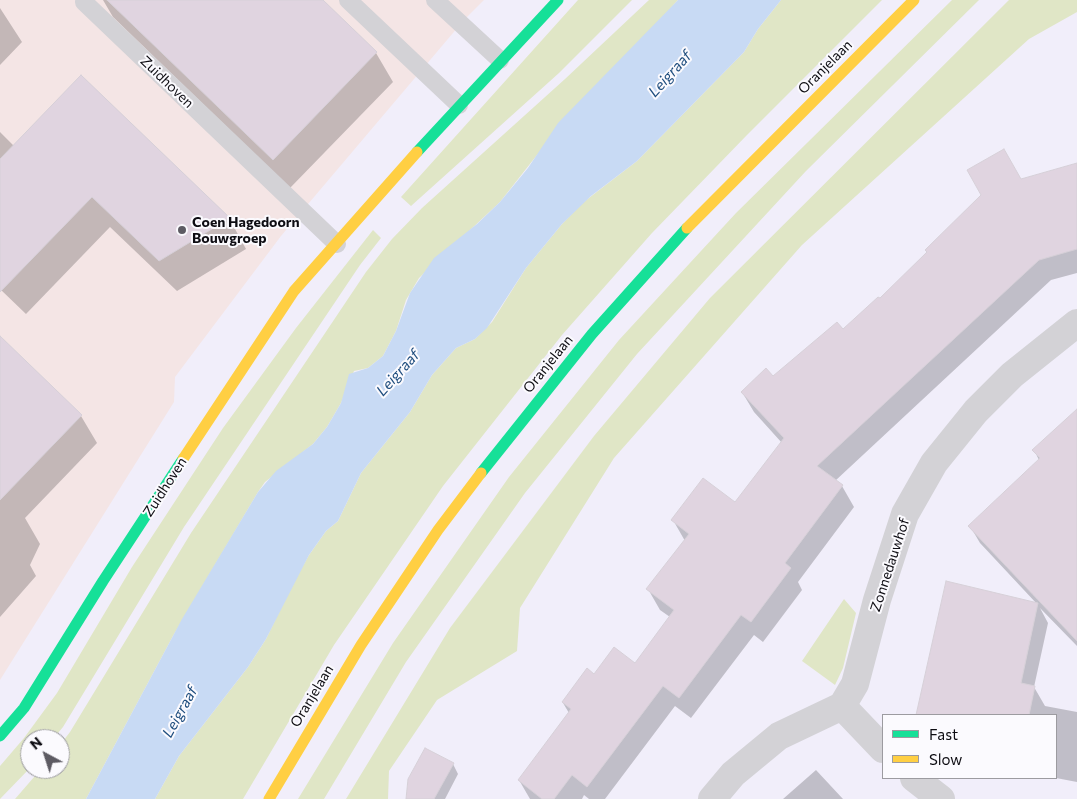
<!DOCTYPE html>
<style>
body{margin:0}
#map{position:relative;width:1077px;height:799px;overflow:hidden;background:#f1eefa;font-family:Commissioner,sans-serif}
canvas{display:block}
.legend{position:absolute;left:882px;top:714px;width:175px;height:65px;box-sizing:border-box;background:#fbfafe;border:1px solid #9c9ba0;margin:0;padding:6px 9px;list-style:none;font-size:15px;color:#0d0c12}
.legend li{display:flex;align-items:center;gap:10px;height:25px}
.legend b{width:25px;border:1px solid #9c9ba0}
.north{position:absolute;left:20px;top:729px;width:50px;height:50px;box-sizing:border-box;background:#fbfafe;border:1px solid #9c9ba0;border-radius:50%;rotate:320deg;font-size:14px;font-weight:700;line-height:20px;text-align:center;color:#0d0c12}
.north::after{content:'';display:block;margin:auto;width:18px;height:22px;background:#5d5b63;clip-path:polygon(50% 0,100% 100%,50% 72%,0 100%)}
</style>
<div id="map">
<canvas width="1077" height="799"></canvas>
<ul class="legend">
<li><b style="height:6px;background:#16e098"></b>Fast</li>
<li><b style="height:6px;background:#ffcf43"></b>Slow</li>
</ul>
<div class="north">N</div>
</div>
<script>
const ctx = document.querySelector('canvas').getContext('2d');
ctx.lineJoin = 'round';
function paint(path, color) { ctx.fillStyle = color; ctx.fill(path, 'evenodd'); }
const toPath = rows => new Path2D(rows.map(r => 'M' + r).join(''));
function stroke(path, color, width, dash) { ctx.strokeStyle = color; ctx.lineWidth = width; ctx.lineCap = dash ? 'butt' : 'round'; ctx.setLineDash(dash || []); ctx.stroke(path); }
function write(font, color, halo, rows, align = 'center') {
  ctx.font = font + ' Commissioner,sans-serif'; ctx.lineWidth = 4; ctx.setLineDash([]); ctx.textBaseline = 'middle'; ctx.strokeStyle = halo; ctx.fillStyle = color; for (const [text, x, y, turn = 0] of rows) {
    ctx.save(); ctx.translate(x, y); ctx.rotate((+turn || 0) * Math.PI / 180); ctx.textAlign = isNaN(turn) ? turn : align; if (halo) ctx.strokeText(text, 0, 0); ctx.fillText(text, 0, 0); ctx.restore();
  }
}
paint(toPath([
 [0,0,484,0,464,20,281,236,175,377,174,402,0,680]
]), '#f4e5e5');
paint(toPath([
 [578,0,632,0,559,73,411,206,401,197],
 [649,0,678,0,537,155,500,202,419,278,406,300,396,331,383,356,368,368,354,371,341,403,327,427,313,444,265,482,258,492,173,636,86,799,15,799,41,769,60,769,60,745,70,732,191,533,366,272,392,239,422,208,565,79],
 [781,0,882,0,747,135,652,233,562,335,443,486,334,645,243,799,155,799,179,756,248,667,266,639,293,583,309,555,326,531,338,521,361,473,410,412,432,375,456,348,475,339,492,322,526,268,562,224,581,204,637,161,744,52,758,29],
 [952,0,979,0,806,171,637,354,525,493,406,662,324,799,298,799,393,643,509,477,619,340,736,213],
 [1009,0,1077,0,1077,12,1029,39,802,245,614,458,520,608,517,651,437,700,389,771,388,799,346,799,450,628,594,436,710,298],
 [373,230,381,238,360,265,184,527,63,727,53,739,30,739,30,768,0,799,0,766,24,738,57,693,132,567,223,428,296,328],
 [844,599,856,613,843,668,835,685,802,661]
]), '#e0e6c6');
paint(toPath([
 [678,0,781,0,758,29,744,52,637,161,591,196,562,224,526,268,487,328,475,339,456,348,432,375,410,412,361,473,338,521,326,531,309,555,266,639,248,667,179,756,155,799,86,799,182,619,258,492,276,471,313,444,327,427,341,403,349,374,368,368,383,356,396,331,410,293,434,258,477,224,500,202,528,168,558,123]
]), '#c8daf4');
paint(toPath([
 [103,0,321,0,376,53,393,82,290,188,113,17],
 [0,8,22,42,0,65],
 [0,132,14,146,229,218,246,249,177,291,110,227,26,314,0,289],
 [1077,164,1077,273,1051,280,835,481,842,486,854,507,798,582,802,590,763,642,754,635,691,718,675,706,605,799,589,799,584,795,582,799,530,799,519,780,569,713,563,703,594,675,635,665,670,617,660,610,648,589,685,541,673,520,735,504,782,443,754,412,742,392,773,377,843,331,1021,180],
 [0,338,81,416,97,443,25,518,40,544,30,565,36,576,0,617],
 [1077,410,1077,646,1040,608,1048,623,1034,687,1045,706,1077,712,1077,782,1056,778,1056,715,919,715,918,713,1037,604,980,543,970,526,1039,460,1034,450],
 [453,764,458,774,445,799,408,799],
 [816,770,843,799,783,799]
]), '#0003');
const building = toPath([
 [107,0,323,0,377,52,273,160,107,0],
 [81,75,230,218,159,261,92,197,0,292,0,159,81,75],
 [1004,149,1021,179,1077,163,1077,249,1039,260,817,466,843,485,785,563,791,568,751,622,741,615,679,698,663,686,587,787,572,775,554,799,542,799,518,780,571,709,562,702,587,668,594,674,614,647,635,663,674,610,646,589,689,534,671,520,703,478,735,502,784,438,741,392,766,368,773,376,837,322,843,329,878,297,880,298,927,252,925,250,981,195,967,170,1004,149],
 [0,336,82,415,0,500,0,336],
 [1077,409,1077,641,968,526,1040,458,1032,450,1077,409],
 [946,581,1038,603,1021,683,1035,686,1029,715,916,715,946,581],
 [425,748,454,763,434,799,406,799,408,779,425,748]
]);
paint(building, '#e0d4e0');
stroke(building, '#d6d0d8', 1);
stroke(toPath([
 [348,0,459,105],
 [435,0,500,60],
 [84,2,337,244]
]), '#d3d2d6', 18);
stroke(toPath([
 [842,706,883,749],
 [914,778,941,799],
 [712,799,733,774,779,736,842,706,855,684,877,600,905,514,934,463,976,411,1012,375,1077,323]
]), '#d3d2d6', 28);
stroke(toPath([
 [417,152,558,0],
 [481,473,592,334,687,228],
 [0,736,24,708,103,581,183,459]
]), '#16e098', 11);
stroke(toPath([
 [687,228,914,0],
 [183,459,294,291,417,152],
 [269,799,361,645,438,530,481,473]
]), '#ffcf43', 11);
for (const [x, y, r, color] of [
 [182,230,5,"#5d5b63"]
]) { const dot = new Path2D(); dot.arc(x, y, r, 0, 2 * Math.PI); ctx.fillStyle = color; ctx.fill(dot); stroke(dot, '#fbfafe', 2); }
write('14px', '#0d0c12', '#fbfafe', [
 ["Oranjelaan",825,67,-45],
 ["Zuidhoven",167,82,44],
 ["Oranjelaan",548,364,-51],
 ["Zuidhoven",165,487,-57],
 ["Zonnedauwhof",890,565,-72],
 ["Oranjelaan",312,696,-59]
]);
write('bold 14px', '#0d0c12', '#fbfafe', [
 ["Coen Hagedoorn",192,222],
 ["Bouwgroep",192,238]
], 'left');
write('italic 15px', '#1e4d7e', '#fbfafe', [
 ["Leigraaf",670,74,-48],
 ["Leigraaf",398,373,-48],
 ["Leigraaf",180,712,-61]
]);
</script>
